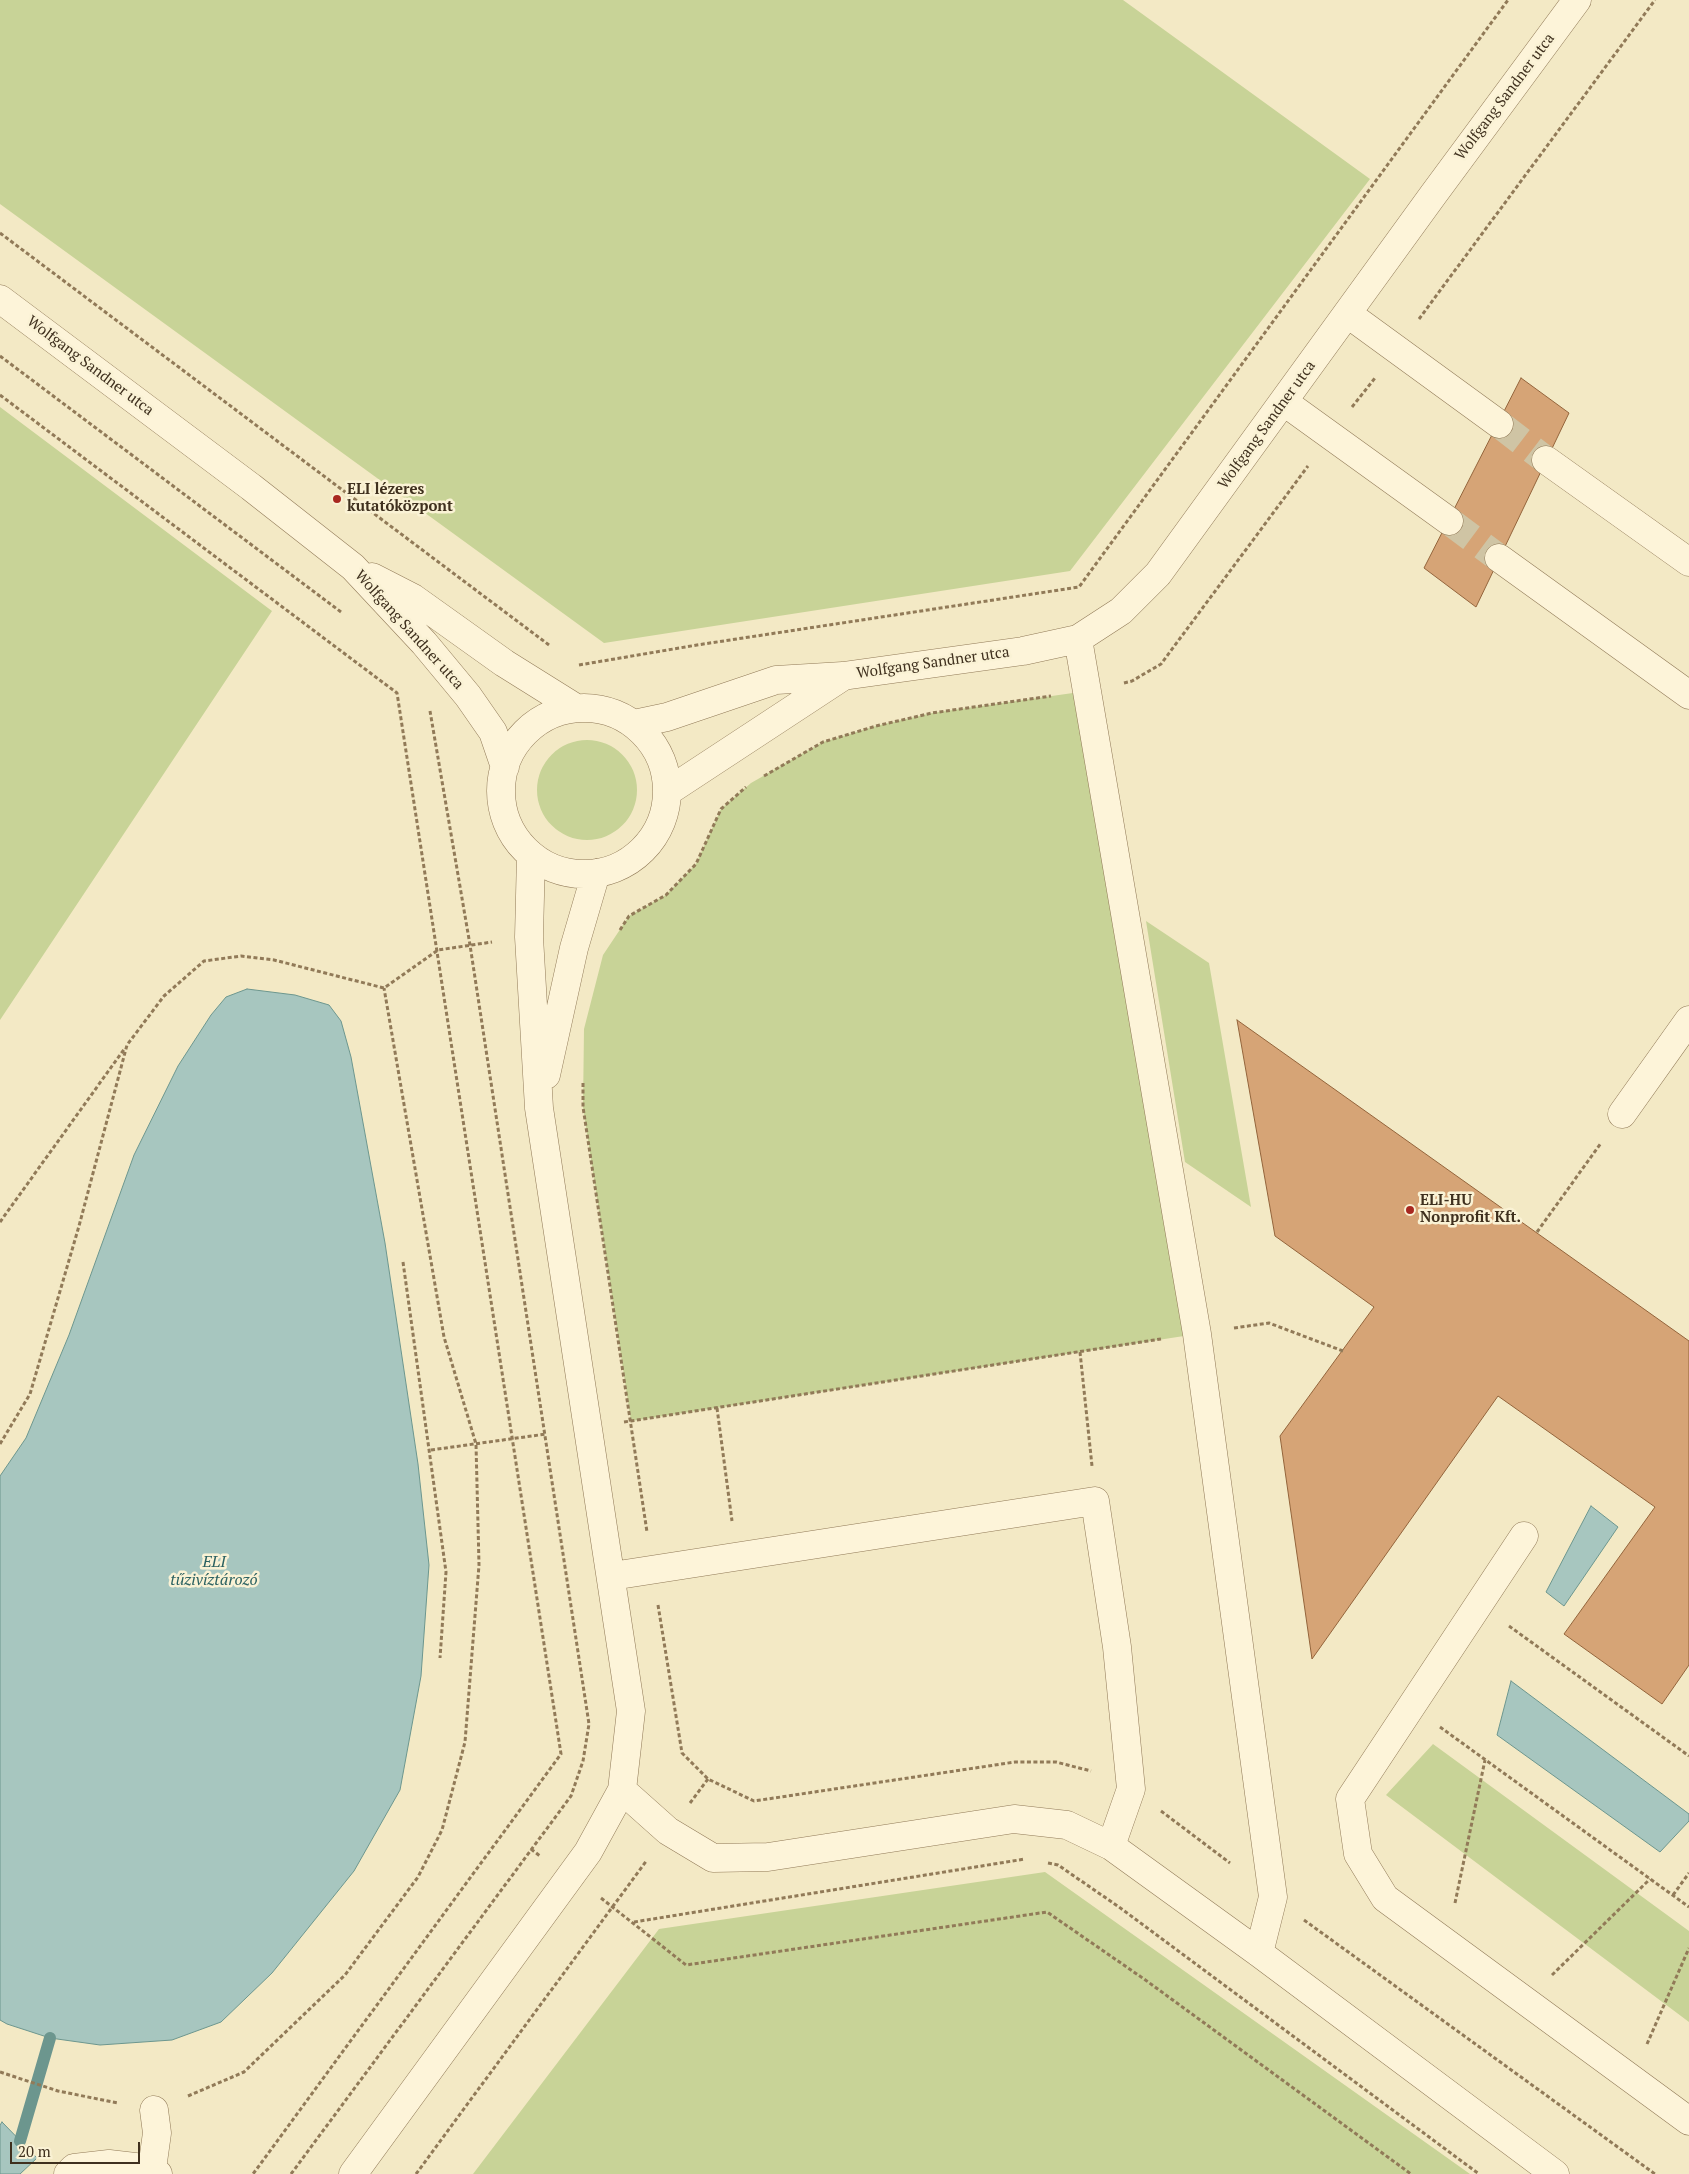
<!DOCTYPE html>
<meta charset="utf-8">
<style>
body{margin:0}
#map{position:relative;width:1689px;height:2174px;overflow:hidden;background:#f3e9c5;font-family:"PT Serif",serif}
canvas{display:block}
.scale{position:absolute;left:10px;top:2142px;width:130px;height:22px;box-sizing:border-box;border:2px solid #3f301e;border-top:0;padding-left:6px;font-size:15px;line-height:18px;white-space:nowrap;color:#3f301e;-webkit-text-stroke:4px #faf2d5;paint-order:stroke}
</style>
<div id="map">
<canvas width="1689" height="2174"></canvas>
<div class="scale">20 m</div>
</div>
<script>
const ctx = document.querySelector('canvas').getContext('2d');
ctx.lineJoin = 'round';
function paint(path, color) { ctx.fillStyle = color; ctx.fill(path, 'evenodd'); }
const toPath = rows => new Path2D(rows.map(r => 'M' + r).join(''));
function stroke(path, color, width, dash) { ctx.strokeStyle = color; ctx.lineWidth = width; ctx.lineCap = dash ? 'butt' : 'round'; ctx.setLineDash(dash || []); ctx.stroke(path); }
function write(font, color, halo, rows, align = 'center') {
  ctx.font = font + ' "PT Serif",serif'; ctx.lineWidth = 5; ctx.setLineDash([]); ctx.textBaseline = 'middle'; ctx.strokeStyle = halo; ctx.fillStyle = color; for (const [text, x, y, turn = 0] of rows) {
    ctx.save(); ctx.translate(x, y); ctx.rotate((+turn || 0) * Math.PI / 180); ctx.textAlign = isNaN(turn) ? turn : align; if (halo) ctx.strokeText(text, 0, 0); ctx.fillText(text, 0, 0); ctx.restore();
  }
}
paint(toPath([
 [0,0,1123,0,1370,179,1070,571,604,643,0,204],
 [0,407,272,611,0,1020],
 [1087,691,1197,1334,631,1421,583,1107,584,1029,603,955,629,916,666,895,696,864,721,809,751,783,823,742,876,726,932,713],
 '537 790a50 50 0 1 1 100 0a50 50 0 1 1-100 0Z',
 [1146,921,1209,963,1251,1207,1185,1162],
 [1433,1744,1689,1931,1689,2022,1386,1795],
 [1045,1872,1470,2174,473,2174,659,1929]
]), '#c8d397');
const water = toPath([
 [247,989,295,995,329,1005,341,1021,351,1057,385,1243,418,1464,429,1565,421,1676,400,1790,354,1871,272,1973,221,2022,172,2040,100,2045,50,2038,7,2024,0,2020,0,1476,26,1438,69,1335,134,1155,178,1066,211,1015,226,997,247,989],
 [1591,1506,1618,1527,1564,1606,1546,1592,1591,1506],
 [1511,1681,1689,1814,1689,1821,1660,1852,1497,1735,1511,1681],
 [2,2122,37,2158,20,2174,0,2174,0,2125,2,2122]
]);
paint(water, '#a7c6bf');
stroke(water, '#6c968e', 1);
stroke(toPath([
 [20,2141,50,2038]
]), '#6c968e', 12);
const building = toPath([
 [1521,378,1569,413,1476,607,1424,568,1521,378],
 [1237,1020,1689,1341,1689,1665,1662,1704,1564,1634,1655,1507,1498,1396,1312,1659,1280,1436,1374,1307,1275,1236,1237,1020]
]);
paint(building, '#d6a476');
stroke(building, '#93643b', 1);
stroke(toPath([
 [1499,424,1546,460],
 [1449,521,1499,558]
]), '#cfc4a4', 28, [28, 14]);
const minor = toPath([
 [0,299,251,487,353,567,424,643,468,696,493,732,505,767],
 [1348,314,1499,424],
 [1284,402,1449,521],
 [1546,460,1689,562],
 [1499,558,1689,695],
 [372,577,413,598,504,663,576,708],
 [1078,639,1197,1334,1273,1897,1259,1953],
 '501 791a83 83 0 1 1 166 0a83 83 0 1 1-166 0Z',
 [634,724,667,717,776,680,843,676,1023,651,1078,639,1121,611,1158,574,1433,195,1577,0],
 [667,792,842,677],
 [546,1075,574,948,596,873],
 [1622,1114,1689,1020],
 [1524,1536,1350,1799,1358,1854,1385,1898,1689,2121],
 [612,1576,1095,1501,1117,1647,1131,1789,1111,1846],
 [622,1790,668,1831,713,1858,768,1857,1014,1819,1067,1825,1111,1846,1259,1953,1555,2174],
 [154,2110,157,2133,152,2169,158,2174],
 [68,2174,74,2168,109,2164,152,2169],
 [353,2174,588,1852,622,1790,631,1711,539,1108,529,937,531,855]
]);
stroke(minor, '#917a58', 29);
stroke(toPath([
 [0,233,549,645],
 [1419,319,1655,0],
 [0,356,341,612],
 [0,395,397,693,561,1754,253,2174],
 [1352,407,1375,378],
 [579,665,697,645,1079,587,1508,0],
 [1124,683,1132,681,1161,664,1308,466],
 [764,776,823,742,876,726,932,713,1051,696],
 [620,930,629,916,666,895,696,864,721,809,746,787],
 [583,1083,583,1107,647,1532],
 [0,1222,125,1048],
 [1537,1232,1601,1143],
 [403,1262,446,1572,440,1658],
 [1234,1328,1269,1323,1343,1351],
 [1080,1352,1092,1466],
 [717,1408,732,1521],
 [624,1422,1161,1339],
 [0,1444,30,1394,79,1226,127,1045,164,996,204,961,241,956,274,960,384,988,438,950,492,942],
 [431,1450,546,1434],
 [658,1605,682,1753,708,1779,754,1801,1015,1762,1056,1762,1091,1771],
 [1509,1626,1689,1756],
 [1440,1727,1689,1907],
 [690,1803,708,1779],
 [1161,1811,1230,1863],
 [531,1849,540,1856],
 [1048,1863,1058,1865,1119,1907,1479,2174],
 [1673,1895,1689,1873],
 [601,1898,686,1965,1047,1912,1144,1979,1411,2174],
 [1455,1903,1485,1760],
 [1304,1920,1655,2174],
 [634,1922,1025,1859],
 [1552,1975,1650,1879],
 [1647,2044,1689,1948],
 [0,2072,58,2091,118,2103],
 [188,2096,244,2072,345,1975,418,1877,442,1830,465,1742,479,1565,476,1444,444,1337,384,988],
 [291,2174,571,1796,583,1761,589,1724,470,945,430,711],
 [416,2174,647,1860]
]), '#917a58', 3, [4, 2.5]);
stroke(minor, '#fdf4d9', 28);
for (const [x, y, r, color] of [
 [337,499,5,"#a82820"],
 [1410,1210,5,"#a82820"]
]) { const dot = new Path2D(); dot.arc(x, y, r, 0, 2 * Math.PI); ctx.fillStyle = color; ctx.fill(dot); stroke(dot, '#faf2d5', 2); }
write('15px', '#3f301e', '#faf2d5', [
 ["Wolfgang Sandner utca",1505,97,-53],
 ["Wolfgang Sandner utca",90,366,37],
 ["Wolfgang Sandner utca",1267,425,-54],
 ["Wolfgang Sandner utca",409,630,48],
 ["Wolfgang Sandner utca",933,663,-8]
]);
write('bold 15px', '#3f301e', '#faf2d5', [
 ["ELI lézeres",347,490],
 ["kutatóközpont",347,507],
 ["ELI-HU",1420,1201],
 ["Nonprofit Kft.",1420,1218]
], 'left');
write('italic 16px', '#2b6161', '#faf2d5', [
 ["ELI",214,1562],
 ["tűzivíztározó",214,1580]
]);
</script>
